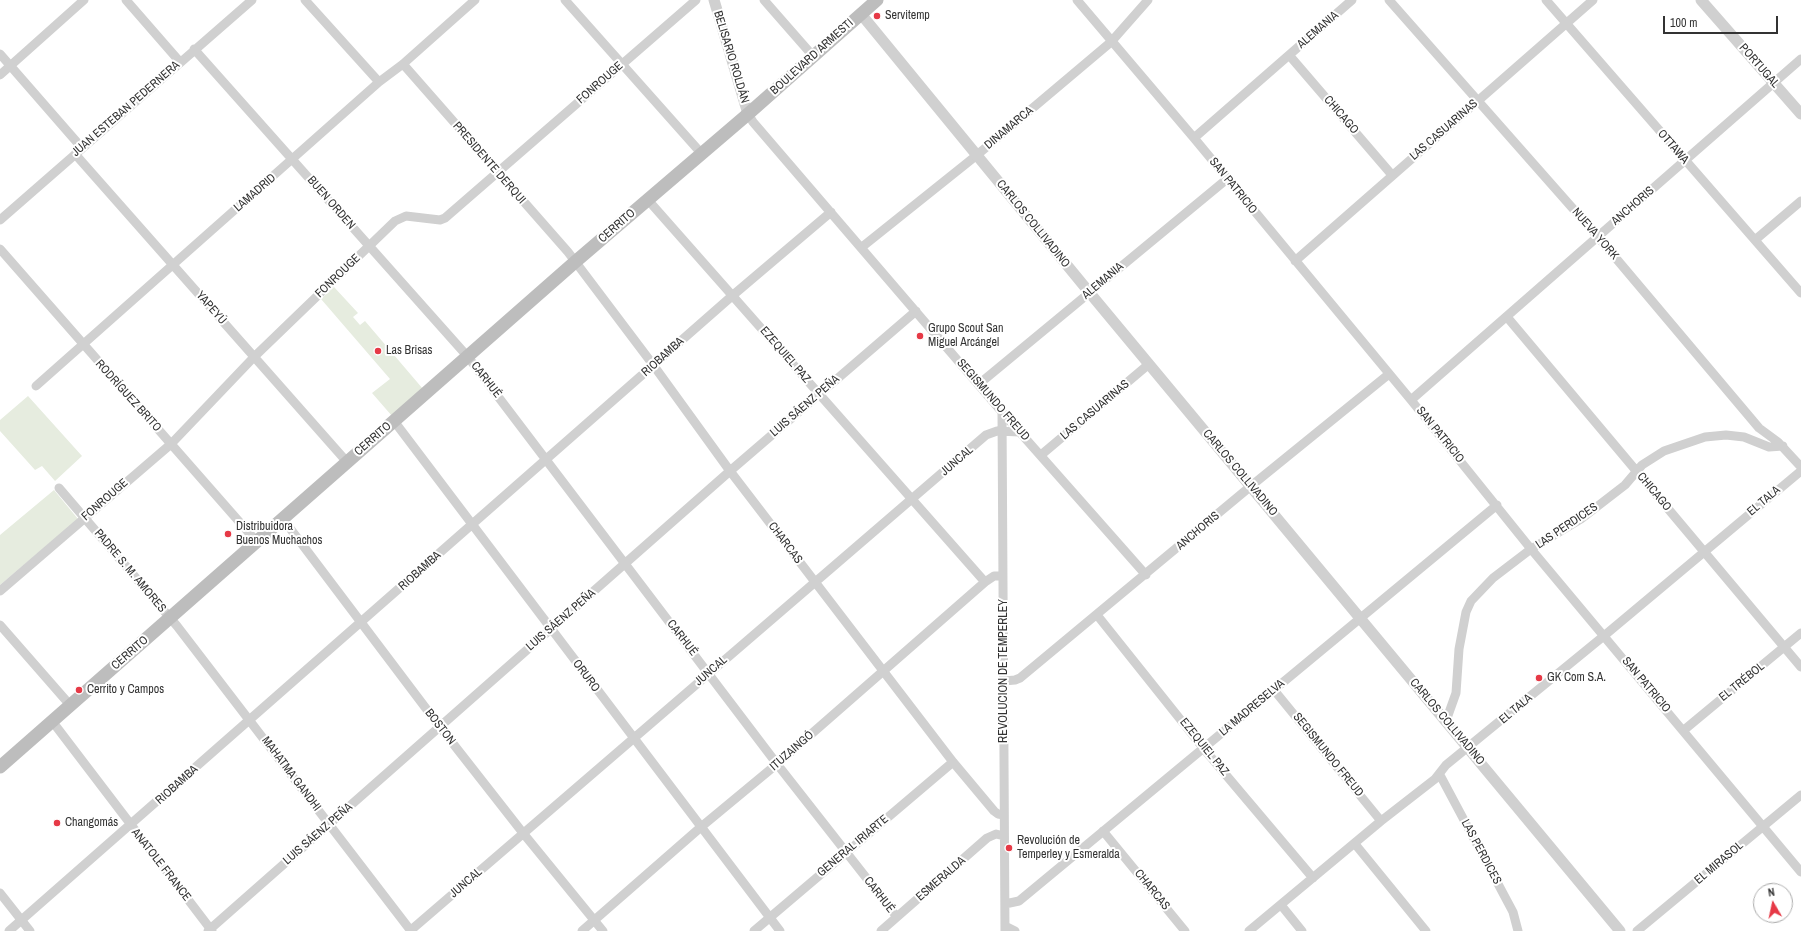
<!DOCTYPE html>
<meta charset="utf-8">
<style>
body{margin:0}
#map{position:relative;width:1801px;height:931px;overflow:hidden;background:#fff;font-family:"Archivo Narrow",sans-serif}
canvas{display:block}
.north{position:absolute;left:1753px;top:883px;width:40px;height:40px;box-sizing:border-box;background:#fff;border:1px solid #adadad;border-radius:50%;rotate:351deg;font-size:11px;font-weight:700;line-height:16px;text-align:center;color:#333}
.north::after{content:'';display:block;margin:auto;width:14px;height:18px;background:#e63946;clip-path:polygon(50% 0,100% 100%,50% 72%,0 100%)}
.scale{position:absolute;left:1663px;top:16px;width:115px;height:18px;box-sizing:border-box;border:2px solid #333;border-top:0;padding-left:5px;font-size:12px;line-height:14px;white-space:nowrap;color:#333;-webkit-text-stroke:3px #fff;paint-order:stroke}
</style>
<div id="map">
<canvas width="1801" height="931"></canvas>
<div class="north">N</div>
<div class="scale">100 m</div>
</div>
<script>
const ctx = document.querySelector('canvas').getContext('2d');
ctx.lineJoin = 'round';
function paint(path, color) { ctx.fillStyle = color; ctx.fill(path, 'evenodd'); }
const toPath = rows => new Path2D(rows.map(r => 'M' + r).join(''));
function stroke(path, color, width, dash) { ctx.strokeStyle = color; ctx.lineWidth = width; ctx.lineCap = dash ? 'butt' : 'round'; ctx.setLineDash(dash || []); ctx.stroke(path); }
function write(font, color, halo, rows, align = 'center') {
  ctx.font = font + ' "Archivo Narrow",sans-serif'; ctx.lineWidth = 4; ctx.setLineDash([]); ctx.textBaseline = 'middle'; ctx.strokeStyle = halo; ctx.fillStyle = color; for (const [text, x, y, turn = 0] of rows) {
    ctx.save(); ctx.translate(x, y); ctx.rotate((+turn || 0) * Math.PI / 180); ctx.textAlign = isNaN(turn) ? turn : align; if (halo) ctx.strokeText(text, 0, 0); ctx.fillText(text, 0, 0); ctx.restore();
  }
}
paint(toPath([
 [334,287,358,313,353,317,360,325,365,321,423,389,392,416,372,393,390,379,321,299],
 [28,396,82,456,55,481,42,466,35,470,0,431,0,420],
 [54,490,78,519,0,585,0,535]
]), '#e6ecdf');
stroke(toPath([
 [126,0,180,62],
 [305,0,379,82],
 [565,0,701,153],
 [764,0,813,56],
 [1077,0,1194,138,1411,400,1531,549,1801,872],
 [1389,0,1598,237,1759,428,1778,442,1801,467],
 [1546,0,1801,293],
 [194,49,468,357,777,764,897,917],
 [0,54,82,148],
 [1289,55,1392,175],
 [403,64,568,252,654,366,730,471,953,762,994,811,998,814,1004,815],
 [0,75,84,0],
 [748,114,753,122,1002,412,1146,575],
 [1194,138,1352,0],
 [75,154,347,462],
 [648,200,985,582],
 [0,220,252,0],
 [1755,240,1801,201],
 [862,247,977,155,1111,42,1148,0],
 [0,249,257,542],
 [1295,261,1593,0],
 [1507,317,1801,667],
 [979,384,1227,179],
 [36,386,379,82,403,64,475,0],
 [1411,400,1801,59],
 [1002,412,1005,931],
 [394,421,780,931],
 [1041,455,1149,364],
 [59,488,177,626,411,931],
 [283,519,440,727,523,833,603,931],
 [0,591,171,444,254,357,395,221,406,216,440,220,445,218,696,0],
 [1097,615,1204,749,1313,878],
 [0,625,70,705],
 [1004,681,1015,680,1020,678,1251,486,1389,374],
 [1274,690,1381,821],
 [52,721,212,931],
 [1446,721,1456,693,1459,649,1466,612,1471,601,1493,578,1531,549,1581,519,1625,485,1642,465,1664,451,1705,437,1726,435,1744,437,1769,447,1783,446],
 [1684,730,1801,633],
 [1440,775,1513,912,1518,931],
 [1103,831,1185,931],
 [1355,844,1426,931],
 [0,893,30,931],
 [1005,904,1019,901,1497,505],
 [1281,905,1302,931],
 [1005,926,1015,931],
 [9,931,732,296,831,212],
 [208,931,730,471,916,311],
 [410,931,986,435,997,431,1020,432],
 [582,931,701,827,777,764,985,582,994,576,1003,576],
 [754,931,953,762],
 [881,931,987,838,996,834,1004,836],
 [1249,931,1381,821,1435,779,1446,765,1605,635,1801,471],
 [1637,931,1801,795]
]), '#d0d0d0', 9);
stroke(toPath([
 [714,0,748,114],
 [1701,0,1801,114],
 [861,14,1089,292,1620,931]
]), '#d0d0d0', 11);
stroke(toPath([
 [0,767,575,262,748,114,877,0]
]), '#bdbdbd', 13);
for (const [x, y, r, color] of [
 [877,16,4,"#e63946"],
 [920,336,4,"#e63946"],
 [378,351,4,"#e63946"],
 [228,534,4,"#e63946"],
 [1539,678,4,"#e63946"],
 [79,690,4,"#e63946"],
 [57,823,4,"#e63946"],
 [1009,848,4,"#e63946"]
]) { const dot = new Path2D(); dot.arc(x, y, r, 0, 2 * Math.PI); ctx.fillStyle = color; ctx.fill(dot); stroke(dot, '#fff', 1.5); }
write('12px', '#333', '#fff', [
 ["Servitemp",885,16],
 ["Grupo Scout San",928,329],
 ["Miguel Arcángel",928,343],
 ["Las Brisas",386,351],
 ["Distribuidora",236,527],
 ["Buenos Muchachos",236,541],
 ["GK Com S.A.",1547,678],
 ["Cerrito y Campos",87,690],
 ["Changomás",65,823],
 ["Revolución de",1017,841],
 ["Temperley y Esmeralda",1017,855]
], 'left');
write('12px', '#333', '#fff', [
 ["ALEMANIA",1318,30,-41],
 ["BELISARIO ROLDÁN",731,57,73],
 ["BOULEVARD ARMESTI",812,57,-42],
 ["PORTUGAL",1759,66,49],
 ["FONROUGE",600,83,-41],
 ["JUAN ESTEBAN PEDERNERA",126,109,-41],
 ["CHICAGO",1341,115,49],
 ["DINAMARCA",1009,128,-40],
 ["LAS CASUARINAS",1444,130,-41],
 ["OTTAWA",1673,147,49],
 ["PRESIDENTE DERQUI",489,163,49],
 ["SAN PATRICIO",1233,186,51],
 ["LAMADRID",255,193,-41],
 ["BUEN ORDEN",331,203,49],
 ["ANCHORIS",1633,206,-41],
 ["CARLOS COLLIVADINO",1033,224,51],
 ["CERRITO",617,226,-41],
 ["NUEVA YORK",1595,234,49],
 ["FONROUGE",338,276,-44],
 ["ALEMANIA",1103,281,-40],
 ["YAPEYÚ",211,308,49],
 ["EZEQUIEL PAZ",785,355,49],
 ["RIOBAMBA",663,357,-42],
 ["CARHUÉ",486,380,52],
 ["RODRÍGUEZ BRITO",128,396,48],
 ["SEGISMUNDO FREUD",993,400,49],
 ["LUIS SÁENZ PEÑA",805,406,-41],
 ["LAS CASUARINAS",1095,410,-40],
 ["SAN PATRICIO",1440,435,51],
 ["CERRITO",373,439,-41],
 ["JUNCAL",957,461,-41],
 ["CARLOS COLLIVADINO",1240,473,50],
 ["CHICAGO",1654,492,50],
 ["FONROUGE",105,500,-41],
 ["EL TALA",1764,501,-40],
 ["LAS PERDICES",1567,526,-34],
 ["ANCHORIS",1198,531,-40],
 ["CHARCAS",785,543,53],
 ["PADRE S. M. AMORES",130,571,50],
 ["RIOBAMBA",420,571,-42],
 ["LUIS SÁENZ PEÑA",561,620,-41],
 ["CARHUÉ",682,638,52],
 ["CERRITO",130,653,-41],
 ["JUNCAL",711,671,-41],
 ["REVOLUCION DE TEMPERLEY",1004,671,-90],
 ["ORURO",586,676,53],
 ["EL TRÉBOL",1742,682,-39],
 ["SAN PATRICIO",1646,685,50],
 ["LA MADRESELVA",1252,708,-40],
 ["EL TALA",1516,709,-40],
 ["CARLOS COLLIVADINO",1447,722,50],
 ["BOSTON",440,727,52],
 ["EZEQUIEL PAZ",1204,747,51],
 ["ITUZAINGÓ",792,751,-41],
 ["SEGISMUNDO FREUD",1328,755,51],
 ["MAHATMA GANDHI",291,774,53],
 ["RIOBAMBA",177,785,-42],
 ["LUIS SÁENZ PEÑA",318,834,-41],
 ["GENERAL IRIARTE",853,846,-40],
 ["LAS PERDICES",1481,852,62],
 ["EL MIRASOL",1719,863,-40],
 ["ANATOLE FRANCE",161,865,52],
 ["ESMERALDA",941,879,-41],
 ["JUNCAL",466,883,-41],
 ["CHARCAS",1152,890,51],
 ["CARHUÉ",879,895,52]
]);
</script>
